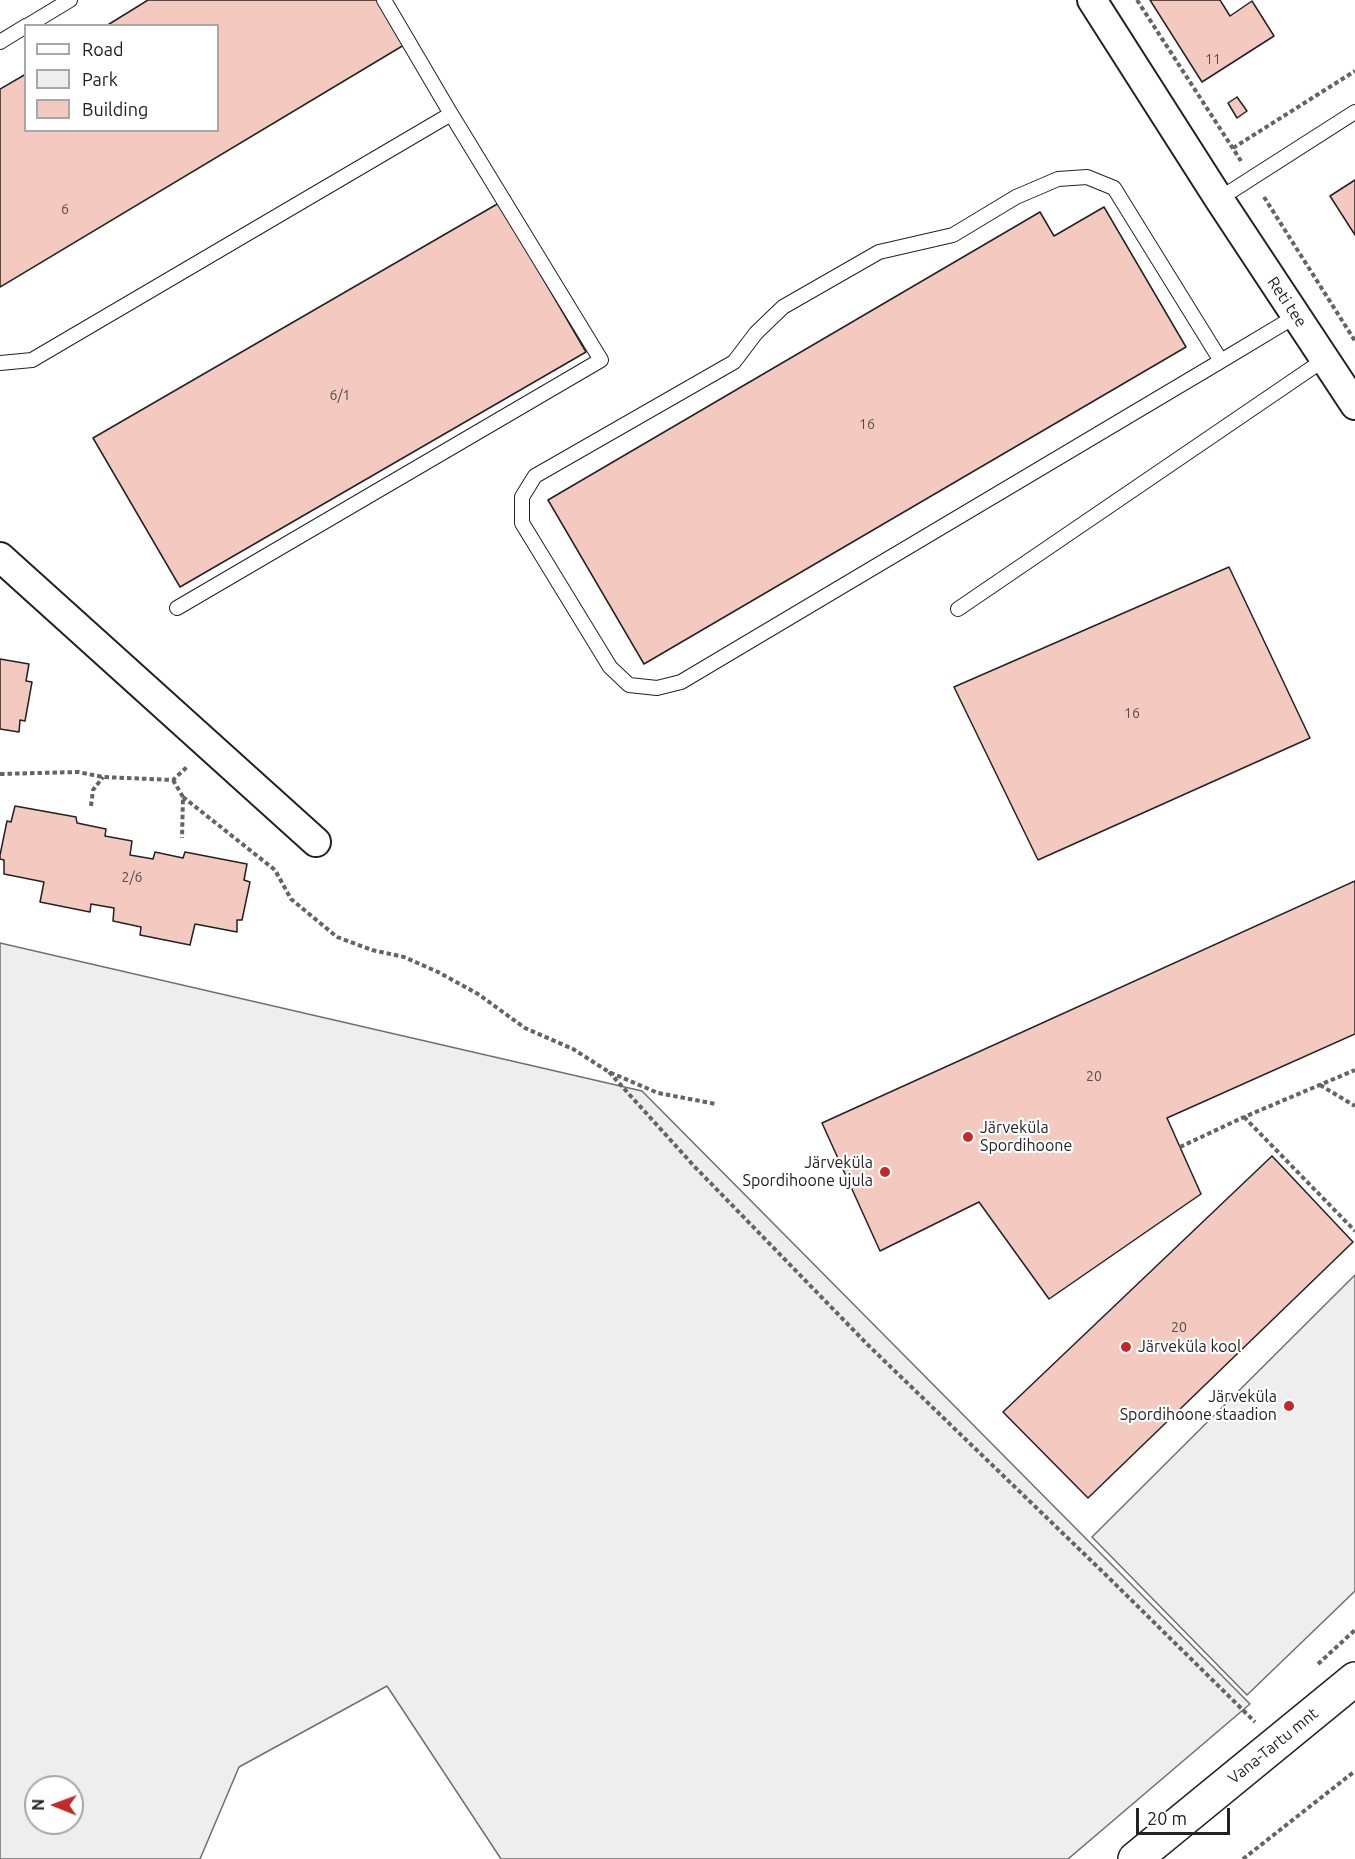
<!DOCTYPE html>
<meta charset="utf-8">
<style>
body{margin:0}
#map{position:relative;width:1355px;height:1859px;overflow:hidden;background:#fff;font-family:Ubuntu,sans-serif}
canvas{display:block}
.legend{position:absolute;left:24px;top:24px;width:195px;height:108px;box-sizing:border-box;background:#fff;border:2px solid #a7a7a7;margin:0;padding:8px 10px;list-style:none;font-size:18px;color:#222}
.legend li{display:flex;align-items:center;gap:12px;height:30px}
.legend b{width:30px;border:2px solid #a7a7a7}
.north{position:absolute;left:24px;top:1775px;width:60px;height:60px;box-sizing:border-box;background:#fff;border:2px solid #a7a7a7;border-radius:50%;rotate:271deg;font-size:16px;font-weight:700;line-height:24px;text-align:center;color:#222}
.north::after{content:'';display:block;margin:auto;width:21px;height:27px;background:#c62828;clip-path:polygon(50% 0,100% 100%,50% 72%,0 100%)}
.scale{position:absolute;left:1136px;top:1808px;width:94px;height:27px;box-sizing:border-box;border:3px solid #222;border-top:0;padding-left:8px;font-size:18px;line-height:21px;white-space:nowrap;color:#222;-webkit-text-stroke:4px #fff;paint-order:stroke}
</style>
<div id="map">
<canvas width="1355" height="1859"></canvas>
<ul class="legend">
<li><b style="height:8px;background:#fff"></b>Road</li>
<li><b style="height:16px;background:#eee"></b>Park</li>
<li><b style="height:16px;background:#f3c9c0"></b>Building</li>
</ul>
<div class="north">N</div>
<div class="scale">20 m</div>
</div>
<script>
const ctx = document.querySelector('canvas').getContext('2d');
ctx.lineJoin = 'round';
function paint(path, color) { ctx.fillStyle = color; ctx.fill(path, 'evenodd'); }
const toPath = rows => new Path2D(rows.map(r => 'M' + r).join(''));
function stroke(path, color, width, dash) { ctx.strokeStyle = color; ctx.lineWidth = width; ctx.lineCap = dash ? 'butt' : 'round'; ctx.setLineDash(dash || []); ctx.stroke(path); }
function write(font, color, halo, rows, align = 'center') {
  ctx.font = font + ' Ubuntu,sans-serif'; ctx.lineWidth = 4.5; ctx.setLineDash([]); ctx.textBaseline = 'middle'; ctx.strokeStyle = halo; ctx.fillStyle = color; for (const [text, x, y, turn = 0] of rows) {
    ctx.save(); ctx.translate(x, y); ctx.rotate((+turn || 0) * Math.PI / 180); ctx.textAlign = isNaN(turn) ? turn : align; if (halo) ctx.strokeText(text, 0, 0); ctx.fillText(text, 0, 0); ctx.restore();
  }
}
const green = toPath([
 [0,943,642,1091,1250,1704,1068,1859,501,1859,387,1686,239,1767,200,1859,0,1859,0,943],
 [36,1787,72,1787,72,1823,36,1823,36,1787],
 [1355,1275,1355,1591,1247,1695,1092,1537,1355,1275]
]);
paint(green, '#eee');
stroke(green, '#6f6f6f', 1.5);
const building = toPath([
 [148,0,377,0,404,45,0,287,0,89,26,74,26,130,218,130,218,26,106,26,148,0],
 [1150,0,1220,0,1230,16,1252,1,1274,36,1202,82,1150,0],
 [1237,97,1247,111,1237,118,1228,103,1237,97],
 [1355,180,1355,235,1330,196,1355,180],
 [499,203,586,352,180,587,93,438,499,203],
 [1104,207,1186,347,644,664,548,500,1040,212,1054,236,1104,207],
 [1229,567,1310,738,1038,860,954,687,1229,567],
 [0,659,29,664,26,681,32,682,25,721,20,720,19,732,0,729,0,659],
 [15,806,76,817,77,823,106,829,105,836,132,841,130,855,153,859,155,852,183,858,185,852,247,864,244,880,250,882,242,920,237,920,237,932,195,924,190,945,140,935,141,927,113,921,114,908,91,904,90,912,40,902,44,882,4,874,4,860,0,859,0,855,7,821,11,822,15,806],
 [1355,881,1355,1034,1167,1118,1201,1194,1049,1299,979,1202,880,1251,822,1123,1355,881],
 [1272,1156,1353,1242,1088,1498,1003,1412,1272,1156]
]);
paint(building, '#f3c9c0');
stroke(building, '#222', 1.5);
const lane = toPath([
 [27,26,70,0],
 [0,42,26,26],
 [1219,199,1355,112],
 [1221,361,1114,188,1087,177,1058,179,1016,197,953,235,879,252,783,307,756,333,734,362,535,476,522,497,522,523,610,667,629,685,657,688,681,682,1221,361,1296,316],
 [0,363,32,360,451,114,384,0],
 [177,608,601,360,451,114],
 [958,609,1325,359]
]);
const street = toPath([
 [1092,0,1219,199,1355,405],
 [0,557,316,842]
]);
const secondary = toPath([
 [1135,1859,1355,1679]
]);
stroke(lane, '#222', 16);
stroke(street, '#222', 32);
stroke(secondary, '#222', 36);
stroke(toPath([
 [1137,0,1241,161],
 [1233,148,1355,71],
 [1264,197,1355,341],
 [0,774,78,772,103,777,173,780,188,766],
 [173,780,183,797,182,838],
 [183,797,275,870,291,899,337,937,372,950,404,957,438,972,478,994,525,1028,573,1049,609,1072,658,1093,716,1104],
 [91,806,93,790,103,777],
 [609,1072,694,1166,868,1345,1107,1576,1255,1722],
 [1320,1085,1355,1106],
 [1244,1117,1355,1231],
 [1180,1147,1244,1117,1355,1070],
 [1318,1664,1355,1630],
 [1243,1859,1355,1771]
]), '#646464', 4, [4.5, 3]);
stroke(lane, '#fff', 14);
stroke(street, '#fff', 28);
stroke(secondary, '#fff', 33);
for (const [x, y, r, color] of [
 [968,1137,6,"#c62828"],
 [885,1172,6,"#c62828"],
 [1126,1347,6,"#c62828"],
 [1289,1406,6,"#c62828"]
]) { const dot = new Path2D(); dot.arc(x, y, r, 0, 2 * Math.PI); ctx.fillStyle = color; ctx.fill(dot); stroke(dot, '#fff', 2); }
write('14px', '#564c4a', null, [
 ["11",1213,59],
 ["6",65,209],
 ["6/1",340,395],
 ["16",867,424],
 ["16",1132,713],
 ["2/6",132,877],
 ["20",1094,1076],
 ["20",1179,1327]
]);
write('16px', '#222', '#fff', [
 ["Reti tee",1287,302,56],
 ["Vana-Tartu mnt",1273,1746,-39]
]);
write('16px', '#222', '#fff', [
 ["Järveküla",980,1128],
 ["Spordihoone",980,1146],
 ["Järveküla",873,1163,"right"],
 ["Spordihoone ujula",873,1181,"right"],
 ["Järveküla kool",1138,1347],
 ["Järveküla",1277,1397,"right"],
 ["Spordihoone staadion",1277,1415,"right"]
], 'left');
</script>
